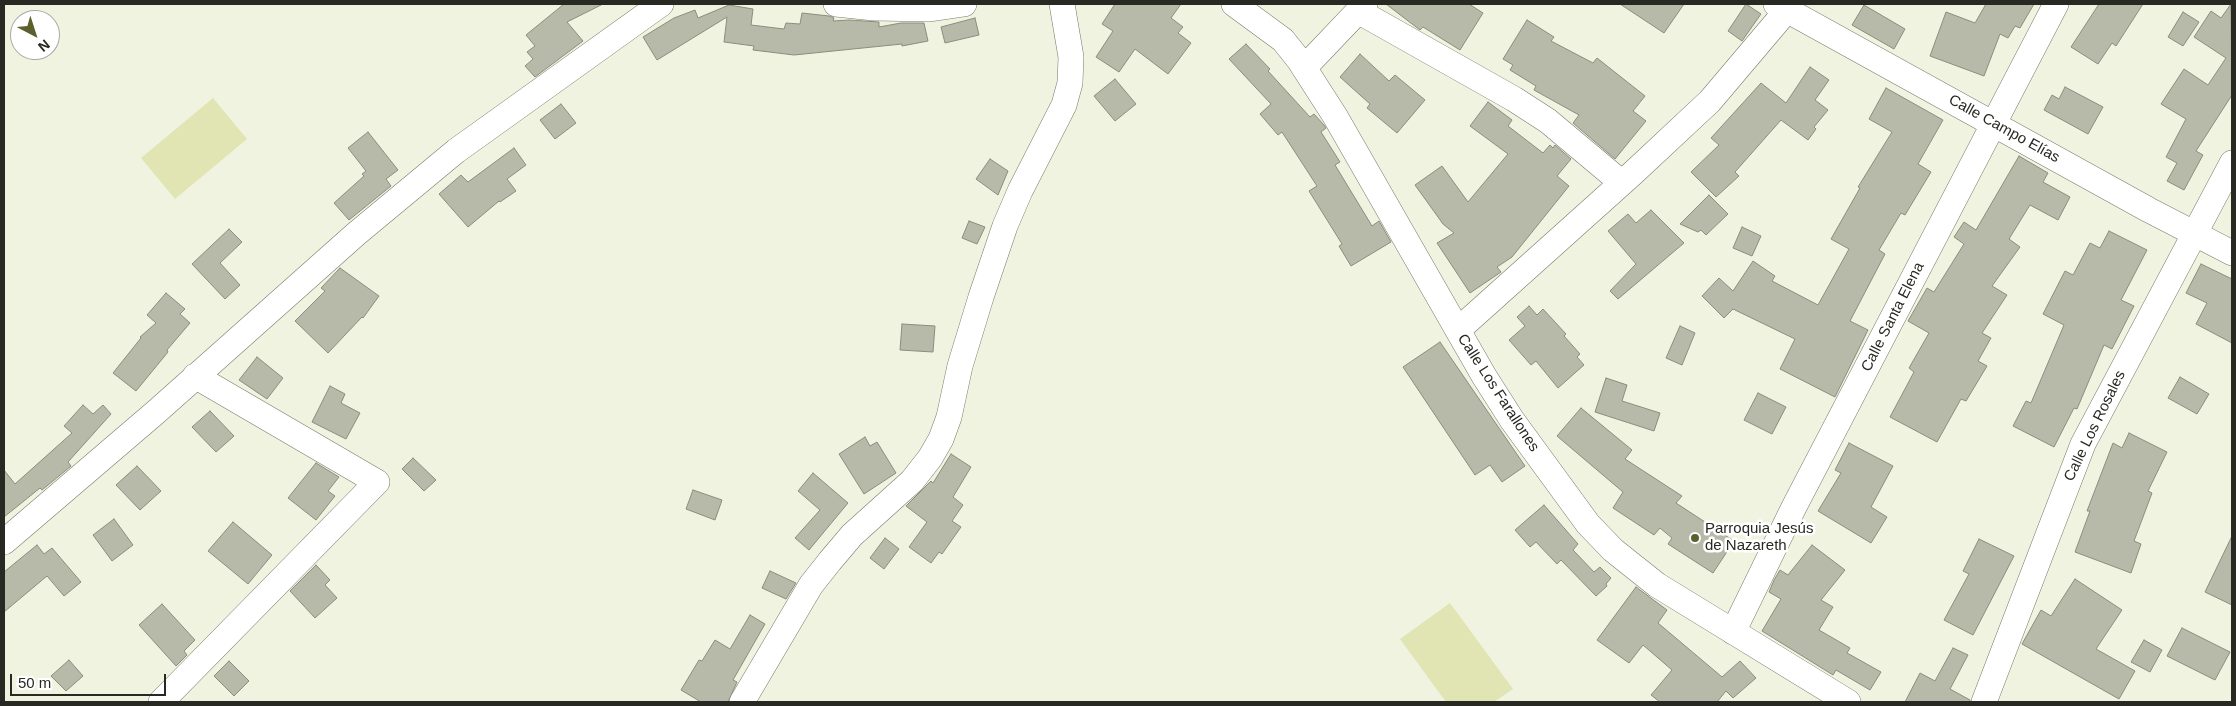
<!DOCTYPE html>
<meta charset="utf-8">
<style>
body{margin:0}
#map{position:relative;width:2236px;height:706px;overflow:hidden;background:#f1f3e1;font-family:Arial,sans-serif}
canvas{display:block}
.frame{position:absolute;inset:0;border:5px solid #282922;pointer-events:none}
.north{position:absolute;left:10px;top:10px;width:50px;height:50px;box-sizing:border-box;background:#fff;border:1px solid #a9a9a7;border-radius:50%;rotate:140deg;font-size:14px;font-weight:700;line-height:20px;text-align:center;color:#282922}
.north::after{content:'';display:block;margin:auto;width:18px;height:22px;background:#5c602d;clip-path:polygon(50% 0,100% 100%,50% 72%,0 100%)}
.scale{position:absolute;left:10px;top:674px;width:156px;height:22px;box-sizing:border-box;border:2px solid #282922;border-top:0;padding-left:6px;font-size:15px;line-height:18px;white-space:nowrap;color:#282922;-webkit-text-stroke:4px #fff;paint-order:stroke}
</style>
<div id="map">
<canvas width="2236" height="706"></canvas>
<div class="frame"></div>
<div class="north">N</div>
<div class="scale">50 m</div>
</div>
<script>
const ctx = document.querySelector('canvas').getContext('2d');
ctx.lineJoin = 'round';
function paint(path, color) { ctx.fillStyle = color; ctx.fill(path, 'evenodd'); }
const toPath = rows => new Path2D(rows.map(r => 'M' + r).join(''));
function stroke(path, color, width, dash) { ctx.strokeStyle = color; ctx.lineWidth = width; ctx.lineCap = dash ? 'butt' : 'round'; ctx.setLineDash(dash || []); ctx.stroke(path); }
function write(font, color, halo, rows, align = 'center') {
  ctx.font = font + ' Arial,sans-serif'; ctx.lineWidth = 5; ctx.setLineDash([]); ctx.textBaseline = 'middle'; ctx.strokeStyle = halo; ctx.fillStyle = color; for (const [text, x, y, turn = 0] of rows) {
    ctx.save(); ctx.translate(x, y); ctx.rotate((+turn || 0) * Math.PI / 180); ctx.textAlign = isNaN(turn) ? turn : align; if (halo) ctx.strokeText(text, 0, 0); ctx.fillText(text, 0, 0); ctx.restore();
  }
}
paint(toPath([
 [213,98,247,139,175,199,141,158],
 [1450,603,1513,689,1494,702,1446,702,1400,639]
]), '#e0e5b3');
const building = toPath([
 [564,4,603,4,567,22,583,41,535,77,525,66,533,59,527,52,535,46,526,35,564,4],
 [1115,4,1181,4,1171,18,1183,27,1178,33,1191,43,1168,74,1135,49,1119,72,1096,57,1113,31,1102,24,1115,4],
 [1386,4,1469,4,1483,13,1460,50,1423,27,1420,30,1416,27,1386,4],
 [1620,4,1684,4,1664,33,1620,4],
 [1746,4,1761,14,1742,41,1728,31,1746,4],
 [1986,4,2034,4,2020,28,2015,26,2008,38,2000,34,1984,76,1930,56,1946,12,1975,23,1986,4],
 [2099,4,2143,4,2116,46,2112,43,2098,64,2071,47,2099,4],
 [2231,4,2232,95,2196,151,2203,155,2184,190,2167,181,2177,163,2166,157,2186,119,2161,104,2184,69,2208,85,2226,58,2194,37,2211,11,2221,18,2231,4],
 [729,5,753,9,751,25,784,29,786,23,800,24,802,13,829,16,834,18,833,21,849,20,879,22,879,27,901,23,924,23,928,41,902,46,902,44,794,55,753,50,754,46,724,42,727,17,657,60,643,37,674,18,695,10,698,18,729,5],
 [1864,5,1905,29,1894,49,1852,25,1864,5],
 [2183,12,2199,22,2183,46,2168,37,2183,12],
 [975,18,979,35,945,43,941,27,975,18],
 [1527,20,1554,37,1551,41,1593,63,1597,58,1645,96,1633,111,1646,121,1615,159,1573,123,1579,115,1534,90,1536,86,1510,70,1513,65,1503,59,1527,20],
 [1246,44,1270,69,1268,71,1310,117,1314,114,1324,125,1326,128,1321,132,1340,162,1335,165,1372,226,1379,221,1391,242,1351,266,1339,246,1342,244,1309,191,1317,186,1282,132,1278,135,1260,114,1271,104,1229,59,1246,44],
 [1360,54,1389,81,1395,75,1425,100,1397,133,1367,108,1370,104,1340,77,1360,54],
 [1810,67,1829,80,1815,100,1828,110,1814,127,1816,129,1808,140,1781,120,1735,172,1739,176,1716,197,1691,172,1719,145,1711,138,1761,83,1786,103,1810,67],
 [1115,79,1136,104,1115,121,1094,96,1115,79],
 [2065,87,2103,107,2088,134,2044,110,2052,95,2059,99,2065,87],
 [1886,88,1943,120,1918,164,1931,172,1905,215,1901,213,1879,250,1885,254,1850,321,1868,330,1835,397,1780,369,1795,339,1733,309,1724,318,1702,296,1719,278,1733,291,1753,261,1775,276,1772,281,1818,305,1849,249,1831,239,1860,188,1858,187,1892,132,1869,119,1886,88],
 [1488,102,1512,120,1508,126,1543,153,1550,145,1553,148,1555,145,1571,159,1557,176,1569,186,1512,257,1497,267,1501,272,1470,293,1437,243,1454,233,1443,224,1415,185,1442,166,1468,202,1508,154,1470,126,1488,102],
 [561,104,576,123,555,139,540,120,561,104],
 [368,132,398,170,386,179,391,186,349,220,334,203,364,176,362,174,366,171,348,148,368,132],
 [514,148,526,165,507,179,516,191,500,202,499,201,468,227,439,194,461,175,468,182,514,148],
 [2019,156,2048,173,2043,182,2070,197,2058,220,2030,205,2009,239,2020,247,1992,286,2007,295,1982,333,1991,338,1978,361,1987,366,1966,401,1961,399,1937,442,1890,417,1914,372,1909,368,1929,333,1908,321,1927,288,1934,292,1964,244,1954,237,1964,222,1976,230,2019,156],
 [990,159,1008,171,998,195,976,179,990,159],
 [1709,195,1728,214,1706,235,1701,230,1698,232,1680,224,1709,195],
 [1651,210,1684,243,1618,299,1610,291,1636,264,1608,231,1628,214,1636,223,1651,210],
 [969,221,985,227,977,244,962,238,969,221],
 [1742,227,1761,236,1752,256,1733,248,1742,227],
 [229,229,242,242,220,263,240,285,225,299,192,264,229,229],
 [2109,231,2147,250,2121,300,2134,306,2112,349,2104,345,2077,409,2074,408,2054,447,2013,426,2026,401,2031,403,2064,325,2043,314,2065,271,2073,275,2090,243,2100,248,2109,231],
 [2201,264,2232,279,2232,343,2196,324,2207,303,2186,293,2201,264],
 [340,268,379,296,363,318,362,317,328,353,295,321,325,291,321,288,340,268],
 [166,293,185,309,180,314,190,323,167,350,168,352,136,391,113,373,141,338,140,337,156,323,147,315,166,293],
 [1529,306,1537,315,1543,309,1566,334,1564,336,1580,354,1577,357,1584,365,1558,388,1536,361,1531,365,1509,340,1525,326,1517,317,1529,306],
 [902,324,935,326,933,352,900,350,902,324],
 [1680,326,1695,333,1682,365,1666,358,1680,326],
 [1440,342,1525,466,1502,482,1490,465,1475,475,1403,367,1440,342],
 [257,357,283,378,267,399,239,380,257,357],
 [2180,377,2209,394,2197,414,2168,398,2180,377],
 [1606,378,1627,385,1622,401,1660,413,1654,431,1595,412,1606,378],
 [330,386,345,394,341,403,360,413,346,439,312,422,330,386],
 [1758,393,1786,407,1772,434,1744,420,1758,393],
 [83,405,93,414,103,405,111,414,68,462,71,466,42,490,40,488,4,517,4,470,15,484,72,433,64,426,83,405],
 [1581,408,1632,450,1625,459,1682,496,1676,503,1734,541,1713,573,1668,544,1672,538,1660,528,1654,535,1613,508,1623,492,1557,436,1581,408],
 [210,411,234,436,216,452,192,427,210,411],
 [2129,433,2167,452,2148,491,2152,493,2134,541,2141,544,2131,573,2075,552,2090,511,2087,511,2113,443,2122,448,2129,433],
 [865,437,870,446,877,442,896,473,864,494,839,454,865,437],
 [1849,443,1893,466,1871,507,1887,517,1871,543,1818,511,1841,473,1835,470,1849,443],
 [951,454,971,467,953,497,963,505,952,521,961,527,942,554,939,552,931,563,909,547,927,522,906,506,931,481,933,483,951,454],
 [413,458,436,480,424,491,402,469,413,458],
 [316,463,339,477,328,491,335,496,316,520,288,498,316,463],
 [137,466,161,491,140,510,116,485,137,466],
 [813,473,848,503,809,550,795,538,820,510,798,491,813,473],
 [693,490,722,500,715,520,686,509,693,490],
 [1544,505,1578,544,1573,550,1594,572,1600,567,1611,578,1606,584,1607,586,1596,596,1561,560,1557,564,1536,542,1530,547,1515,530,1544,505],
 [114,519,133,545,112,561,93,535,114,519],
 [233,522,272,555,248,584,208,551,233,522],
 [2232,536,2232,605,2205,592,2232,536],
 [885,538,899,549,884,569,870,558,885,538],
 [1979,539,2014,556,1973,635,1944,620,1969,574,1963,571,1979,539],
 [37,545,44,554,52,548,81,582,64,596,47,576,4,612,4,572,37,545],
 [1812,545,1845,570,1821,600,1833,607,1819,630,1850,648,1847,653,1881,672,1870,690,1836,670,1833,675,1762,631,1781,599,1769,592,1774,580,1780,570,1788,575,1812,545],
 [316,565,330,580,325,585,337,598,315,618,290,591,316,565],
 [770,571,796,583,786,599,762,588,770,571],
 [2075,579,2122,610,2096,649,2135,671,2119,699,2022,644,2041,610,2051,616,2075,579],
 [1636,587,1667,610,1658,623,1722,677,1740,661,1756,678,1733,698,1726,691,1717,702,1660,702,1651,695,1672,670,1643,645,1629,663,1597,640,1636,587],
 [162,604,195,640,184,651,187,655,176,666,139,625,162,604],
 [750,615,765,624,733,680,737,682,728,702,701,702,681,690,699,660,702,661,715,640,730,649,750,615],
 [2182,628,2230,652,2215,680,2167,656,2182,628],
 [2144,640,2162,650,2150,672,2131,662,2144,640],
 [1953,648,1968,655,1950,689,1970,700,1970,702,1905,702,1920,673,1935,681,1953,648],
 [69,660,83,676,66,691,51,676,69,660],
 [229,661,249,681,234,696,214,676,229,661]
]);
paint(building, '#b8baa9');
stroke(building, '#8b8c7c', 1);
const minor = toPath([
 [836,4,874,8,930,9,964,4],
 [1234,4,1283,40,1299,60,1335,116,1484,376,1512,420,1588,524,1613,550,1657,585,1848,702],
 [1776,4,2149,210,2232,253],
 [1358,11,1514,99,1548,121,1622,183],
 [1304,68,1365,4],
 [1458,330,1633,173,1710,101,1787,10],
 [4,542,156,412,356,234,456,151,661,4],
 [1733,632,1794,507,2056,4],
 [161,702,377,482,195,376],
 [742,702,811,585,830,561,852,535,912,481,930,458,941,439,949,417,960,366,981,297,1005,226,1020,191,1064,105,1070,83,1071,57,1062,4],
 [1984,702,2083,444,2232,163]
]);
stroke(minor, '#787a6a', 26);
stroke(minor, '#fff', 25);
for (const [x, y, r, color] of [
 [1695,538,5,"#5c602d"]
]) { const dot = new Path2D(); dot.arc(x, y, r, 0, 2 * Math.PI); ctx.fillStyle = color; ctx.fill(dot); stroke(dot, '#fff', 2); }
write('15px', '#282922', '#fff', [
 ["Calle Campo Elías",2004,129,29],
 ["Calle Santa Elena",1893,317,-63],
 ["Calle Los Farallones",1498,393,57],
 ["Calle Los Rosales",2095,426,-64]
]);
write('15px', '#282922', '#fff', [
 ["Parroquia Jesús",1705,529],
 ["de Nazareth",1705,546]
], 'left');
</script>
